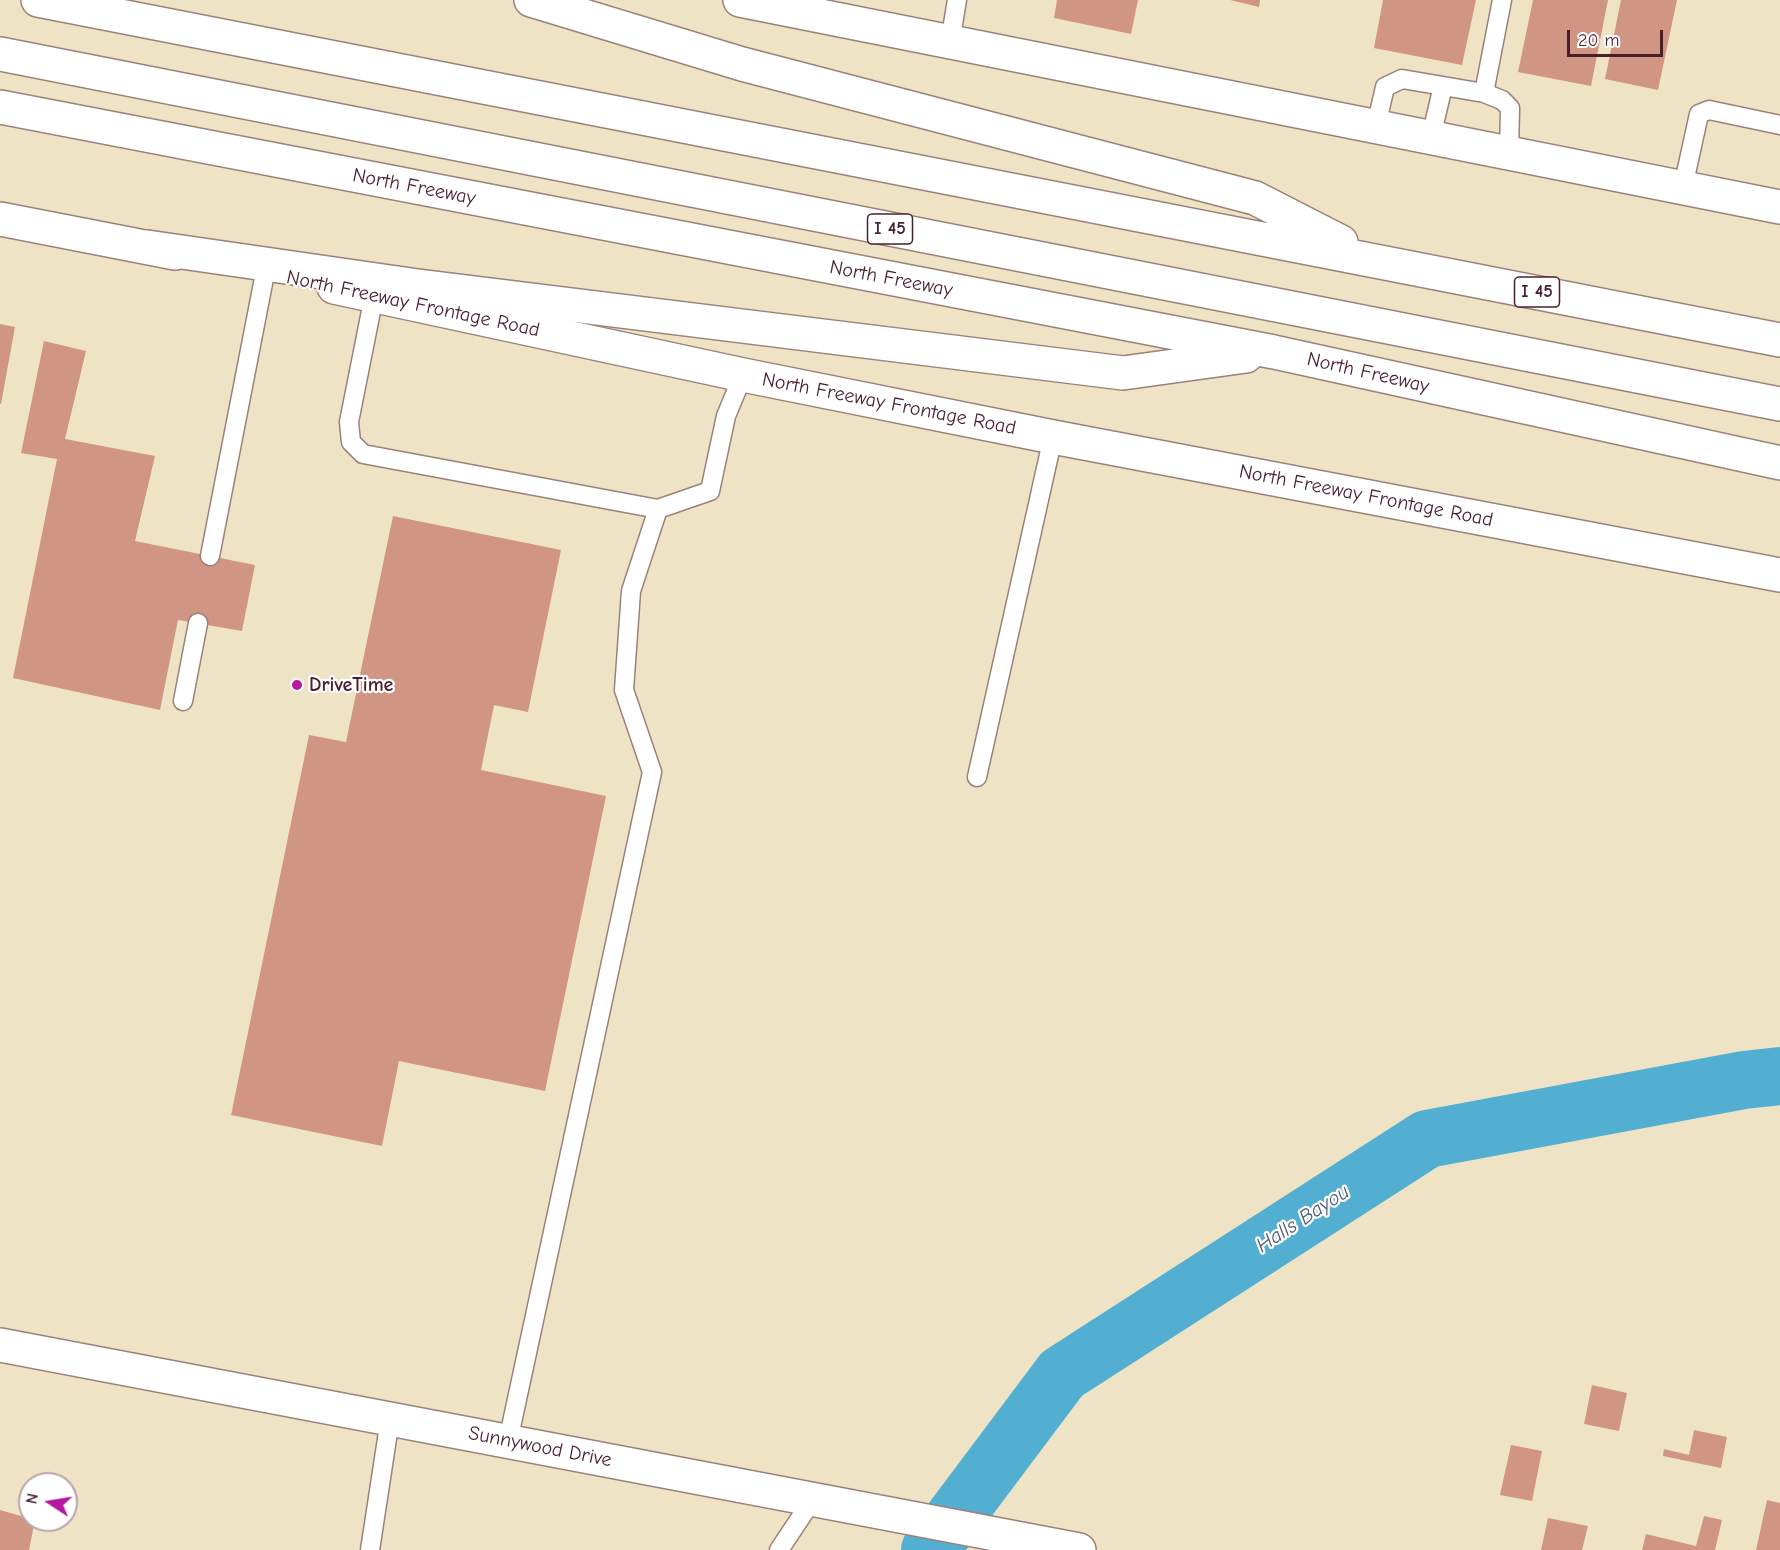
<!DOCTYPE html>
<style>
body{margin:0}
#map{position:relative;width:1780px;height:1550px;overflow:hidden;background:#efe3c6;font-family:"Comic Neue",sans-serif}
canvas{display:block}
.north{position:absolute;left:18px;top:1472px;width:60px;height:60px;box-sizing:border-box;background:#fff;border:2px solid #b7a5aa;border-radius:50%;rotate:282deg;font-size:16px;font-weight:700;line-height:24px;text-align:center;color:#4a1f2b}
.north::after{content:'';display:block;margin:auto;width:21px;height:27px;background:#b5179e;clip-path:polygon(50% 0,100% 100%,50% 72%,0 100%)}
.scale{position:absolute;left:1567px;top:30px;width:96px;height:27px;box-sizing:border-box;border:3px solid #4a1f2b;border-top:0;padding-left:8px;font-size:18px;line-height:21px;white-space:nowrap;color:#4a1f2b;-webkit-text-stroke:4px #fff;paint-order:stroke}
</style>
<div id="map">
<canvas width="1780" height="1550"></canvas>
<div class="north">N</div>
<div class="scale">20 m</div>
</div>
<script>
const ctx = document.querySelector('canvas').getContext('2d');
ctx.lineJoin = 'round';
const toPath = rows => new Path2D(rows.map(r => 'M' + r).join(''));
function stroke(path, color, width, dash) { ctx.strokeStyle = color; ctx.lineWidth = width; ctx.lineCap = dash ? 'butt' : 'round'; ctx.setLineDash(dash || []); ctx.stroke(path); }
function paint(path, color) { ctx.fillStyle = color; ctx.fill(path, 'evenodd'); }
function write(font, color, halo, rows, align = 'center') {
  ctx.font = font + ' "Comic Neue",sans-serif'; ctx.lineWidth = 4.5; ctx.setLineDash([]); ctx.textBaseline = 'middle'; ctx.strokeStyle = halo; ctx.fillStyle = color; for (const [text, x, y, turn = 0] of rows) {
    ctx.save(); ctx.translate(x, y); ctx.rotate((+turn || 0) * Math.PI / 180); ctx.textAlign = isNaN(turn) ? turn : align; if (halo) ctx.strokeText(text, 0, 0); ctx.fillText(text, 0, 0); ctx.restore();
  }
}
stroke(toPath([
 [930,1550,1062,1374,1427,1139,1744,1080,1780,1076]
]), '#52afd1', 58);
paint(toPath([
 [1057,0,1138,0,1131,34,1054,18],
 [1230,0,1260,0,1259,7],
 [1383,0,1476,0,1462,65,1374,48],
 [1533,0,1608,0,1591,86,1518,72],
 [1621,0,1677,0,1658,90,1605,79],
 [0,324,15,327,1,404,0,404],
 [44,341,86,351,65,439,155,456,135,541,255,565,242,631,178,620,160,710,13,678,57,459,21,453],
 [393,516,561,550,528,712,494,705,481,770,606,796,545,1091,399,1061,382,1146,231,1115,309,735,346,742],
 [1592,1385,1627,1393,1619,1431,1584,1424],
 [1694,1430,1727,1437,1721,1468,1663,1456,1664,1449,1689,1455],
 [1511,1445,1542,1451,1532,1501,1500,1495],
 [1767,1500,1780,1503,1780,1550,1756,1550],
 [0,1510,35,1520,29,1550,0,1550],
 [1704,1516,1722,1520,1715,1550,1642,1550,1646,1534,1696,1546],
 [1548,1518,1588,1526,1582,1550,1541,1550]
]), '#d19683');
const service = toPath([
 [950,42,957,0],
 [1484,93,1502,0],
 [1376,126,1385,87,1402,79,1484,93,1502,100,1510,108,1509,153],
 [1431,137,1443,86],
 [1683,187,1699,114,1709,110,1780,125],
 [374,296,349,422,351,442,363,454,658,509],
 [210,556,265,273],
 [183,701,198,623],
 [977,777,1053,437],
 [508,1441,652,772,624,690,631,591,658,509,710,491,726,416,743,375],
 [370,1550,390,1419],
 [779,1550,813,1499]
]);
const minor = toPath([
 [0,1345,1079,1550]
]);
const secondary = toPath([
 [740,0,1780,207],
 [0,219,175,253],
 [334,287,743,375,1053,437,1780,575]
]);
const motorway = toPath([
 [38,0,1780,340],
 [531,0,742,64,1255,198,1341,242],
 [0,54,1780,404],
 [0,107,1274,352,1780,463],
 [147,247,418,286,1123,373,1246,356]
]);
stroke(service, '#9c8178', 21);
stroke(minor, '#9c8178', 36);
stroke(secondary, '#9c8178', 36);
stroke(motorway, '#9c8178', 36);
stroke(service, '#fff', 18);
stroke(minor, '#fff', 33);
stroke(secondary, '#fff', 33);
stroke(motorway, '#fff', 33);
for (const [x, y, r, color] of [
 [297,685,6,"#b5179e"]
]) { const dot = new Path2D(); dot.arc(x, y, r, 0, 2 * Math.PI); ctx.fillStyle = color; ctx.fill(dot); stroke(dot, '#fff', 2); }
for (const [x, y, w] of [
 [890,229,45],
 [1537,292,45]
]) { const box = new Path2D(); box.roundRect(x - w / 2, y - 15, w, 30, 4.5); ctx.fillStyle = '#fff'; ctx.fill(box); stroke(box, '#4a1f2b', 1.5); }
write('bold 18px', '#4a1f2b', null, [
 ["I 45",890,229],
 ["I 45",1537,292]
]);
write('20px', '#4a1f2b', '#fff', [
 ["North Freeway",414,187,11],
 ["North Freeway",891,279,11],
 ["North Freeway Frontage Road",413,304,12],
 ["North Freeway",1368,373,13],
 ["North Freeway Frontage Road",889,404,11],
 ["North Freeway Frontage Road",1366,496,11],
 ["Sunnywood Drive",540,1447,11]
]);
write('bold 20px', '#4a1f2b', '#fff', [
 ["DriveTime",309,685]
], 'left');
write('italic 21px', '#4d596d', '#fff', [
 ["Halls Bayou",1303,1219,-33]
]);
</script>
